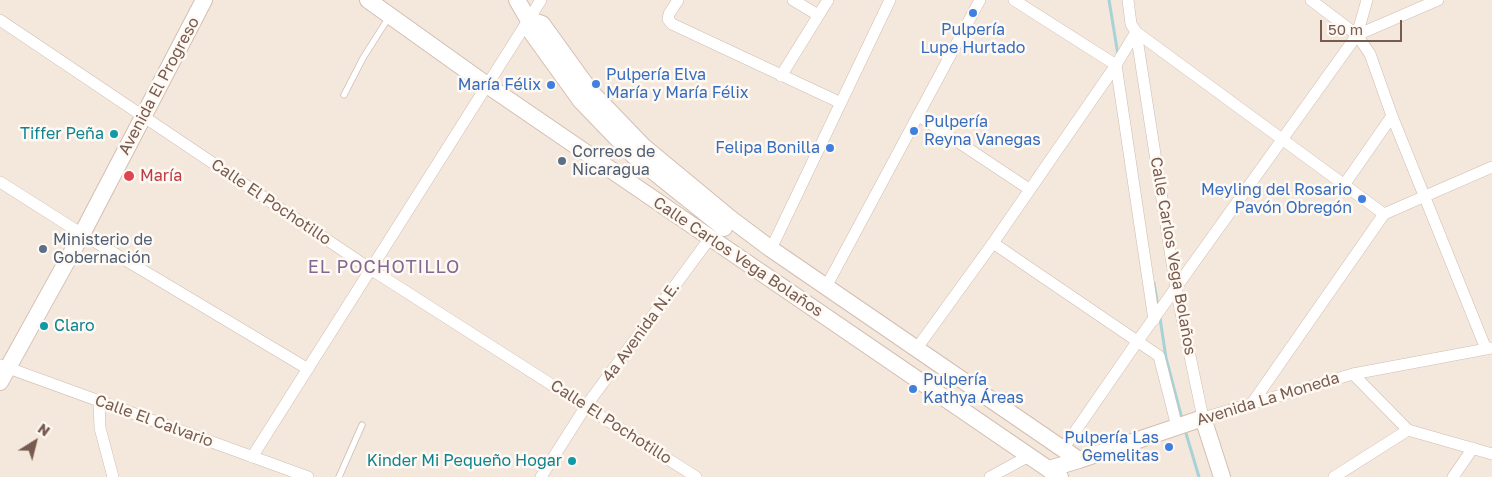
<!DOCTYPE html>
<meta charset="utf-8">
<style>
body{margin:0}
#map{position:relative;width:1492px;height:477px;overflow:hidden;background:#fcf5ed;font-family:"Golos Text",sans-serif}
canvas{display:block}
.north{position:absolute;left:10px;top:417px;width:50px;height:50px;-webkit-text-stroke:4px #fef9f3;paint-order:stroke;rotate:36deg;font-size:14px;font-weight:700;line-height:20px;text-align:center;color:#785b4f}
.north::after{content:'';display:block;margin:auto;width:18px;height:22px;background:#785b4f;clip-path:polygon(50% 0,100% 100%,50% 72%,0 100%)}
.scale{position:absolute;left:1320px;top:20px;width:82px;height:22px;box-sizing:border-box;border:2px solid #785b4f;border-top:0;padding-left:6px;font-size:15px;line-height:18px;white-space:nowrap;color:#785b4f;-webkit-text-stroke:4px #fef9f3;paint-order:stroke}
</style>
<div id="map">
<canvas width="1492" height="477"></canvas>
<div class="north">N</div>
<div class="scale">50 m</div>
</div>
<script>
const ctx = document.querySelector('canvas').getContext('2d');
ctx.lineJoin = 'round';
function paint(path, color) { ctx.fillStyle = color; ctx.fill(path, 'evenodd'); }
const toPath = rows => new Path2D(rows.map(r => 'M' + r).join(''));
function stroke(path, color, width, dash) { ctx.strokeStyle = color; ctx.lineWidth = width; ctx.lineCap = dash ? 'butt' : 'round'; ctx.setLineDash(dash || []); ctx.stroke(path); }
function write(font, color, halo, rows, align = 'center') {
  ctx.font = font + ' "Golos Text",sans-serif'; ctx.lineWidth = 5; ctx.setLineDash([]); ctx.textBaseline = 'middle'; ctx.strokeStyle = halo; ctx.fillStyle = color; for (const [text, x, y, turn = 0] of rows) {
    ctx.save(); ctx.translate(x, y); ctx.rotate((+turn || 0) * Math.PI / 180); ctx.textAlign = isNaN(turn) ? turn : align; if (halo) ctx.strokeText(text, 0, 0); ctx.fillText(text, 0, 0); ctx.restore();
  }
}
paint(toPath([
 [0,0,1492,0,1492,477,0,477]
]), '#f4e7db');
stroke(toPath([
 [1109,0,1118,55],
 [1154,283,1158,307],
 [1160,318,1166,358,1182,419],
 [1185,430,1199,477]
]), '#a7d2d7', 3);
const lane = toPath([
 [344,95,363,58,389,17],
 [339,477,362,425]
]);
const street = toPath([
 [678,0,669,14,668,19,672,24,841,103],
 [793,0,818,15],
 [1014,0,1116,65,1154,320],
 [1128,0,1131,24,1136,32,1384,214],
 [1311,0,1357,35,1370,54,1392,116,1486,349],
 [0,20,372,270,696,477],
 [1136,32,1176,289,1203,418,1353,374,1492,348],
 [1357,35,1438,0],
 [781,76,828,0],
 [919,116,1029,189],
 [0,182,82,234,308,369],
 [1344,185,1392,116],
 [993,243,1159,356,1177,427],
 [771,249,890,0],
 [826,287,980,0],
 [917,348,993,243,1116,65,1136,32],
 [0,365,308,477],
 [1353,374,1408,430,1492,454],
 [99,402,100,428,113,477],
 [1253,402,1384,214,1492,167],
 [1063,449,1137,342,1357,35,1367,0],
 [252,457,541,0],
 [541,477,586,406,710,238],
 [990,477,1029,456],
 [1334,477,1408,430],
 [1453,477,1473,448]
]);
const secondary = toPath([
 [368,0,487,85,1060,477],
 [517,0,528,19,532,33,581,101,634,156,724,228],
 [528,19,542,24,591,92,644,147,731,219,771,249,1079,460],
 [0,382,82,234,204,0],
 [1049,469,1079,460,1203,418,1222,477]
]);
stroke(lane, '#cfbdb1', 7);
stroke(street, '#cfbdb1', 12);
stroke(secondary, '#d4bfb2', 18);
stroke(lane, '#fff', 5.5);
stroke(street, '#fff', 11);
stroke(secondary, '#fff', 16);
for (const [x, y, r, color] of [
 [973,13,5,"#3f7fe0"],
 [596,84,5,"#3f7fe0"],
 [551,85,5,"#3f7fe0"],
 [914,131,5,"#3f7fe0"],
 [114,134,5,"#0f9aa8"],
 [830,148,5,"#3f7fe0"],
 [562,161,5,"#5c6f8a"],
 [129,176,6,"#e0444e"],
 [1362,199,5,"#3f7fe0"],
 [43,249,5,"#5c6f8a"],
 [44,326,5,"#0f9aa8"],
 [913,389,5,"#3f7fe0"],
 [1169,447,5,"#3f7fe0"],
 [572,461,5,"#0f9aa8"]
]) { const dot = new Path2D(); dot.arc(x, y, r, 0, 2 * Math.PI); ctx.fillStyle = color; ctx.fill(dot); stroke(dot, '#fef9f3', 2); }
write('16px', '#366cbe', '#fef9f3', [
 ["Pulpería",973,30,"center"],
 ["Lupe Hurtado",973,48,"center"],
 ["Pulpería Elva",606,75,"left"],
 ["María y María Félix",606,93,"left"],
 ["María Félix",541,85],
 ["Pulpería",924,122,"left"],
 ["Reyna Vanegas",924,140,"left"],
 ["Felipa Bonilla",820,148],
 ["Meyling del Rosario",1352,190],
 ["Pavón Obregón",1352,208],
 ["Pulpería",923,380,"left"],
 ["Kathya Áreas",923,398,"left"],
 ["Pulpería Las",1159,438],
 ["Gemelitas",1159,456]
], 'right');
write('16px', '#785b4f', '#fef9f3', [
 ["Avenida El Progreso",159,86,-62],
 ["Calle El Pochotillo",271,202,34],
 ["Calle Carlos Vega Bolaños",1173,256,80],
 ["Calle Carlos Vega Bolaños",738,257,34],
 ["4a Avenida N.E.",641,332,-54],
 ["Avenida La Moneda",1268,399,-17],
 ["Calle El Calvario",154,421,20],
 ["Calle El Pochotillo",611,422,33]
]);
write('16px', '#0d838f', '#fef9f3', [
 ["Tiffer Peña",104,134],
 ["Claro",54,326,"left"],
 ["Kinder Mi Pequeño Hogar",562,461]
], 'right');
write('16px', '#4e5e75', '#fef9f3', [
 ["Correos de",572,152],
 ["Nicaragua",572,170],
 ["Ministerio de",53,240],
 ["Gobernación",53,258]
], 'left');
write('16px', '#be3a42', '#fef9f3', [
 ["María",140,176]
], 'left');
ctx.letterSpacing = '1px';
write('18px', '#826792', '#fef9f3', [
 ["EL POCHOTILLO",384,267]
]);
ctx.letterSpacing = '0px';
</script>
